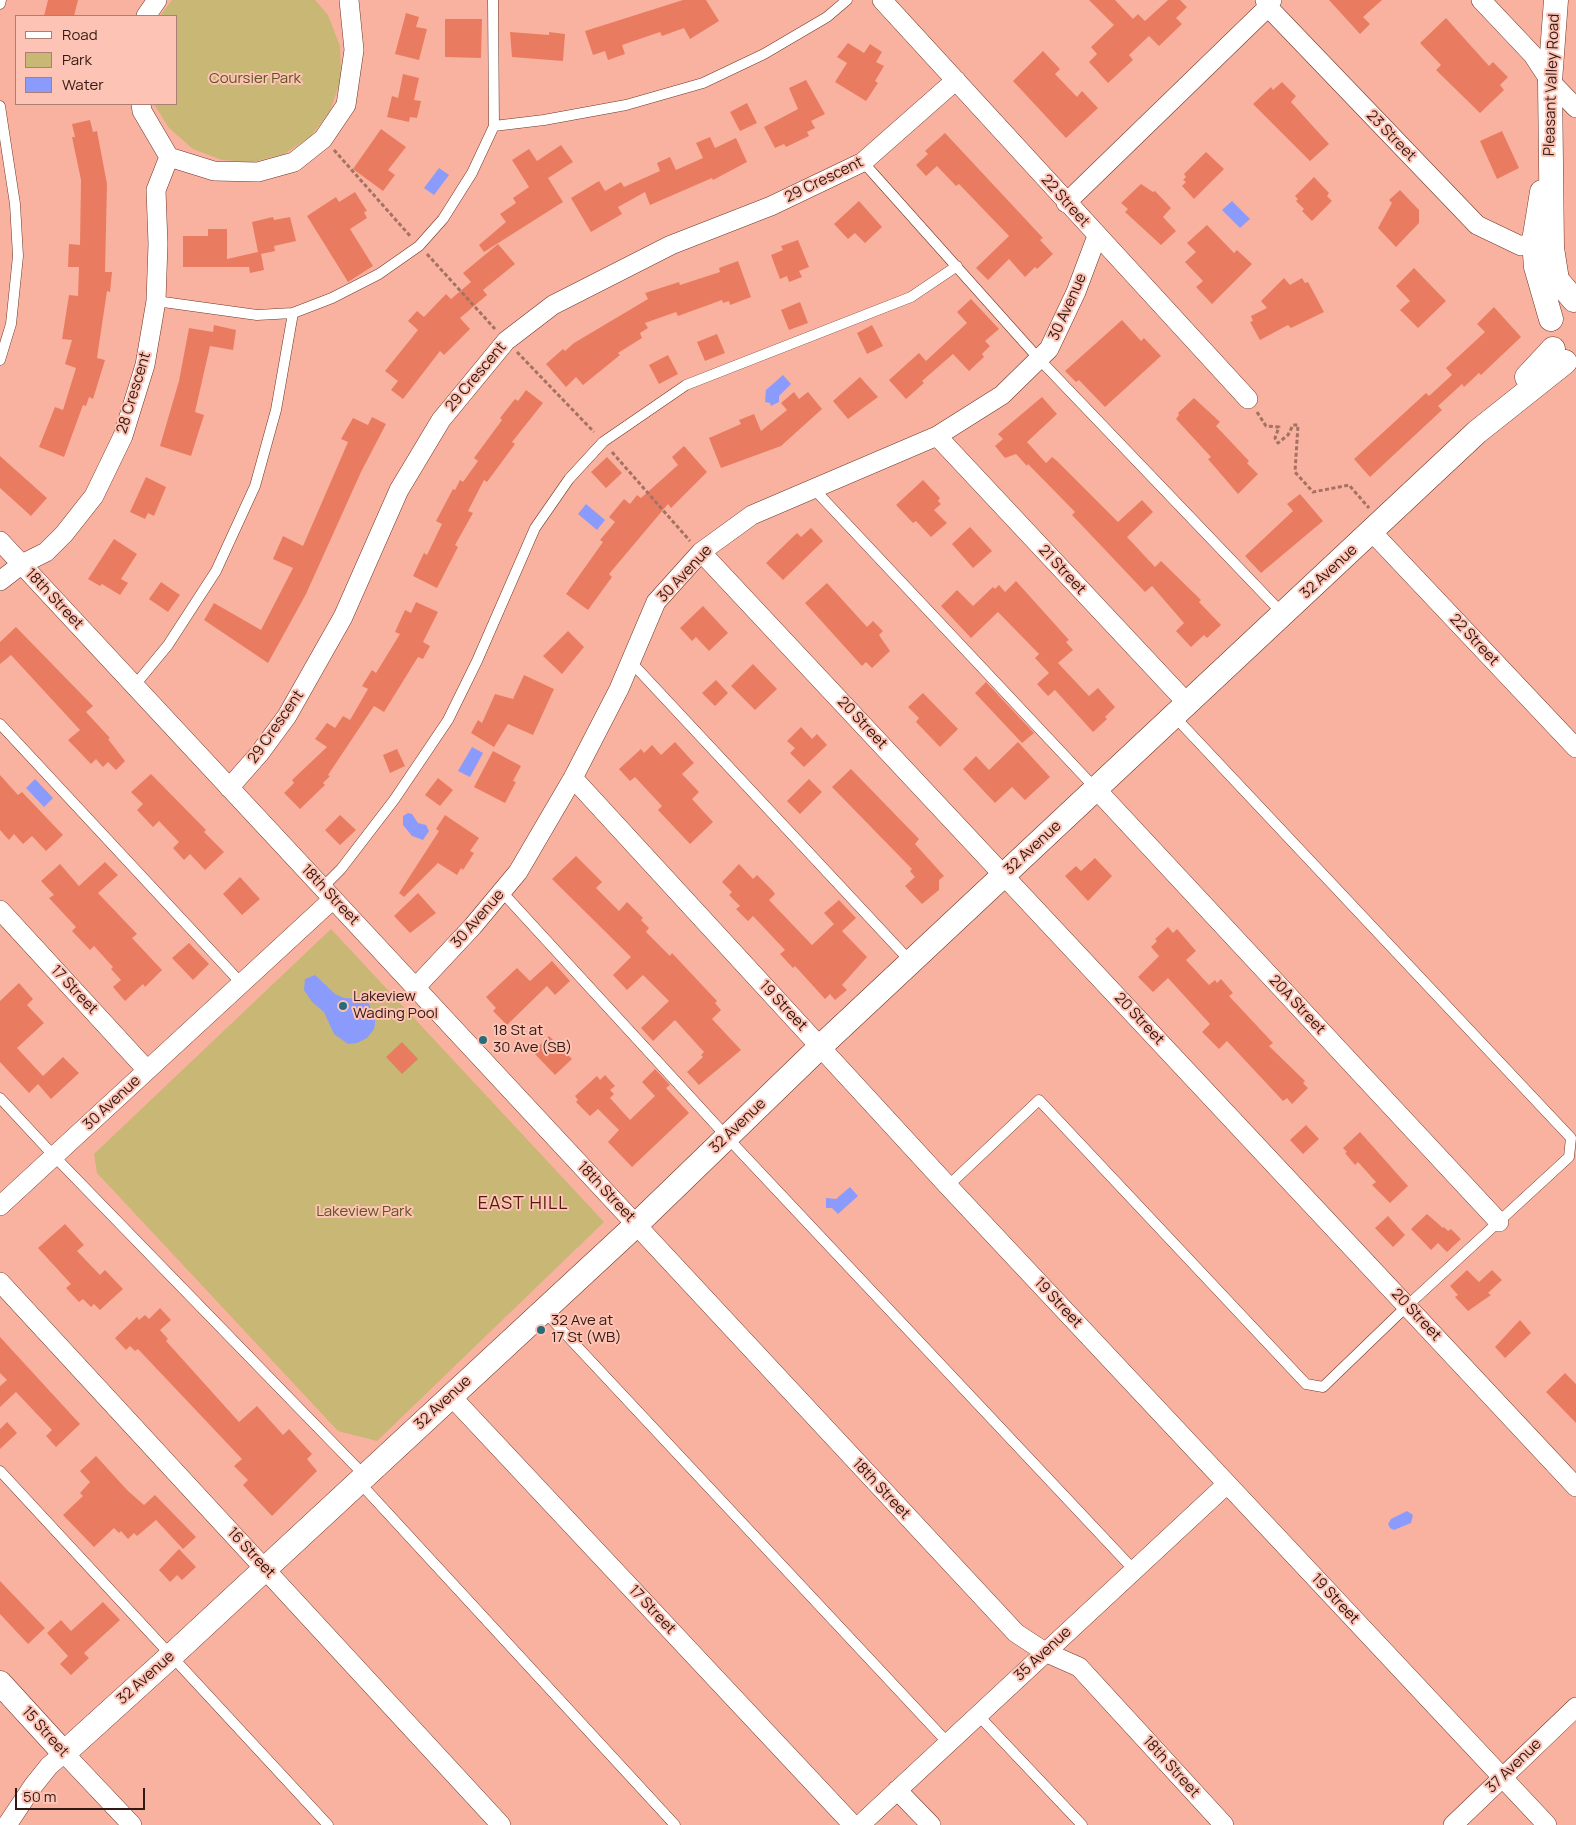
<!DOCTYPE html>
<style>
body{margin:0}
#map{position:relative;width:1576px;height:1825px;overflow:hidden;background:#f9b29f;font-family:Manrope,sans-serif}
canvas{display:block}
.legend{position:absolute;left:15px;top:15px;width:162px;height:90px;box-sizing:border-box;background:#fdc3b4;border:1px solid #ac7f74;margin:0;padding:6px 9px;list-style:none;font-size:15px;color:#331913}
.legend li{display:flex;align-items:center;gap:10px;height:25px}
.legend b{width:25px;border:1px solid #ac7f74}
.scale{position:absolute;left:15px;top:1788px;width:130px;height:22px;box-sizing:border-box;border:2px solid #331913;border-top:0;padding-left:6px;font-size:15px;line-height:18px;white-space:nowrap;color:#331913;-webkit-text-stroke:4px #fdc3b4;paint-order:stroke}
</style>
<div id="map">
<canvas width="1576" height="1825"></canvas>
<ul class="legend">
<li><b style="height:6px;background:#fff"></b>Road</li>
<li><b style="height:14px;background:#c8b775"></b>Park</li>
<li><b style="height:14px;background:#8b9bfc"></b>Water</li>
</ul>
<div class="scale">50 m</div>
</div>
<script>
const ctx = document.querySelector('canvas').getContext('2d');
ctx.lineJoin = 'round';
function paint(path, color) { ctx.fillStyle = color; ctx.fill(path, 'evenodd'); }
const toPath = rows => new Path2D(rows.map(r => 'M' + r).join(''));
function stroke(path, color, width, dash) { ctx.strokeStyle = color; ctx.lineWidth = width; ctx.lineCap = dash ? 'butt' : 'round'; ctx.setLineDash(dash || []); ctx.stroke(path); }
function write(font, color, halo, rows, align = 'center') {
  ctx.font = font + ' Manrope,sans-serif'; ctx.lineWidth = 4; ctx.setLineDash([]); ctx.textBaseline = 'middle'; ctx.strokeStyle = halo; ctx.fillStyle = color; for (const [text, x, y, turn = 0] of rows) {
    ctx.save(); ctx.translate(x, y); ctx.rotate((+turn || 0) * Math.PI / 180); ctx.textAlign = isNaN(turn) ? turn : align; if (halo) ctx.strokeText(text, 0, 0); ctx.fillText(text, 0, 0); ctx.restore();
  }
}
paint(toPath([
 [172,0,315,0,328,15,340,46,341,79,330,111,310,137,284,154,253,162,222,160,193,149,169,128,154,104,176,104,176,16,160,16],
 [331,929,604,1222,377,1441,338,1431,97,1173,94,1154]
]), '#c8b775');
paint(toPath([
 [439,168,449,175,434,195,424,188],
 [1232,201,1250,219,1240,228,1222,210],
 [783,375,791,384,779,396,779,402,771,406,770,403,765,402,766,390],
 [586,504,605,520,597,530,578,514],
 [472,747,483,753,470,777,458,771],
 [35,779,53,798,44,807,26,788],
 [408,813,412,814,418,823,426,825,429,831,423,840,412,836,403,825,403,816],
 [315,975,335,994,344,998,362,999,369,1004,375,1017,375,1024,374,1029,367,1038,357,1043,348,1044,334,1034,324,1012,312,1002,304,990,305,979],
 [850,1187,858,1196,838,1214,832,1208,826,1208,826,1198,836,1199],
 [1407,1511,1413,1515,1411,1523,1394,1530,1390,1528,1388,1524,1391,1519]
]), '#8b9bfc');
paint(toPath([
 [48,0,78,0,74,16,44,16],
 [683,0,706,0,719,21,690,39,684,28,662,36,660,32,622,45,625,54,608,60,605,51,593,55,585,31],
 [1089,0,1115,0,1133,19,1138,14,1145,21,1168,0,1180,0,1187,7,1176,18,1182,24,1159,46,1149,36,1129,55,1133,60,1108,83,1089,62,1097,54,1091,47,1114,25],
 [1329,0,1382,0,1363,17,1370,24,1360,34],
 [406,13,419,17,416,27,427,29,419,60,395,54],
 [1446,18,1489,66,1493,62,1508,77,1500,85,1504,90,1480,113,1436,70,1441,65,1420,43],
 [445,19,482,19,481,58,445,57],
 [510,32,549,35,549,32,565,34,563,61,512,57],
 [848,43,864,53,870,44,882,52,876,62,884,66,875,81,878,83,866,101,835,82,847,63,837,57],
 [1043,51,1060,69,1055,74,1077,97,1082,91,1098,108,1066,138,1013,81],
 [403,74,419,78,414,100,421,101,417,118,410,117,409,122,387,117,392,96,398,98],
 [806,80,825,114,811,121,815,128,807,132,809,136,786,147,784,144,775,148,764,127,798,109,789,88],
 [1282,82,1296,96,1291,102,1329,144,1310,161,1253,104,1271,87,1273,90],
 [747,103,757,123,740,131,730,112],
 [90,120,93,132,97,131,107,184,105,272,112,272,110,292,107,291,97,358,105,360,93,399,89,397,86,406,83,405,64,457,39,447,55,407,63,410,76,368,65,364,72,340,62,339,69,295,78,296,79,267,68,267,69,244,80,245,81,180,72,137,75,137,72,124],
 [381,129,406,147,388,170,395,175,383,191,353,169],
 [1502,131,1519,168,1497,179,1480,141],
 [945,133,1043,238,1040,240,1053,254,1037,269,1035,267,1025,277,1009,259,988,280,976,268,1009,236,959,184,956,186,937,166,926,176,916,165,928,154,925,151],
 [710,137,715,148,736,138,747,162,713,180,712,178,650,205,645,192,618,207,622,214,591,232,571,198,599,181,605,191,621,182,624,187,660,171,657,163,670,157,676,170,703,158,696,143],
 [561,145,573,162,548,178,563,202,484,252,479,245,506,222,500,214,516,203,513,198,529,187,512,160,529,149,537,161],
 [1206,152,1224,169,1194,199,1182,186,1186,182,1183,180,1186,177,1184,174],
 [1314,177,1329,193,1327,196,1332,201,1312,221,1302,211,1304,209,1296,201,1298,199,1295,196],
 [1141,184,1153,192,1155,191,1171,208,1163,217,1176,231,1161,245,1125,212,1128,209,1121,203],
 [1400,190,1419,210,1419,223,1396,247,1378,228,1392,203,1389,200],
 [355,192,367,211,364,212,367,218,350,229,373,266,348,282,307,216,336,197,339,202],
 [859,201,882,227,865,243,855,233,848,239,834,224],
 [273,217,274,220,290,217,296,241,274,246,275,251,261,254,264,270,250,273,249,267,183,267,183,236,208,236,208,229,227,229,227,259,258,252,252,222],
 [1207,225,1234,253,1237,250,1252,264,1212,304,1196,287,1203,281,1185,262,1196,252,1187,243],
 [798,240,809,267,799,271,802,277,789,282,787,276,780,279,771,255,783,250,781,246],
 [498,244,515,264,483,290,487,295,460,318,470,329,444,355,440,351,403,399,391,390,398,381,385,371,418,330,408,321,417,311,424,317,446,294,451,299,471,282,463,273],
 [738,261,751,297,730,305,729,301,723,303,722,300,678,316,676,312,645,323,648,328,640,333,642,338,618,353,620,355,583,385,576,377,566,387,546,364,563,349,565,351,574,343,648,299,645,293,679,282,680,285,720,272,719,268],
 [1414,268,1446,301,1418,328,1400,310,1410,301,1396,286],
 [1284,278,1290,285,1302,278,1305,283,1308,282,1324,312,1291,328,1288,325,1260,340,1250,322,1253,321,1251,316,1267,308,1261,301],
 [971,299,999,329,985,341,990,346,982,354,984,357,969,371,953,354,922,381,924,383,906,399,889,380,919,353,926,361,967,323,957,312],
 [800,302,808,323,789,330,781,310],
 [1494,307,1521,337,1481,375,1479,373,1464,387,1462,384,1438,406,1442,410,1370,477,1354,459,1426,393,1429,396,1452,375,1446,368,1485,332,1477,324],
 [1122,320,1141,341,1144,338,1161,356,1105,407,1079,380,1076,382,1065,371],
 [214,325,236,330,233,350,210,346,195,412,204,415,191,456,160,446,179,381,189,328,213,332],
 [872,325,883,346,867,354,857,333],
 [717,334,725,353,705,361,697,342],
 [668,355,678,374,659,384,649,365],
 [860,377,878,397,848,419,833,401],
 [526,390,543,403,512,442,515,444,487,482,484,480,468,511,473,513,455,545,458,547,437,588,413,576,424,553,427,555,442,524,436,521,453,489,455,490,460,480,463,482,478,461,474,458,502,420,500,418,515,399,518,401],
 [794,392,799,399,808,392,822,409,781,446,721,468,709,438,741,424,739,420,754,414,761,431,787,410,781,403],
 [1042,397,1057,414,1027,442,1046,463,1052,457,1057,461,1118,522,1142,500,1153,512,1127,537,1155,567,1161,561,1201,600,1199,602,1221,625,1207,638,1204,635,1191,647,1176,631,1184,623,1152,586,1145,592,1072,515,1075,512,1028,464,1027,466,1016,454,1005,458,995,446,1003,439,998,434],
 [1194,398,1220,422,1216,426,1249,461,1247,463,1258,474,1238,494,1208,459,1211,457,1176,419,1179,415,1178,413],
 [372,417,386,424,361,472,306,594,268,663,204,620,214,603,261,630,293,568,273,559,283,536,303,546,348,442,341,439,353,418,368,425],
 [684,446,707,472,671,508,668,504,609,574,612,577,588,610,566,594,603,542,600,540,615,522,609,517,624,499,630,504,637,495,641,498,678,465,672,457],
 [0,456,47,498,31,516,0,488],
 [607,457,622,473,606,488,591,472],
 [146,477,166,487,154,516,148,513,145,519,130,512],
 [923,480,940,498,938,501,941,504,934,510,947,523,931,537,916,521,913,523,896,505],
 [1300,494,1323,521,1261,573,1245,556,1293,511,1287,504],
 [970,527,992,551,973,568,952,544],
 [811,528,823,541,783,580,766,563,797,533,801,537],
 [114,539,137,554,121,579,128,583,120,595,102,584,100,586,88,579],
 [1016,581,1069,640,1066,642,1073,650,1058,663,1089,696,1098,688,1115,707,1105,717,1107,719,1093,732,1055,690,1048,696,1037,684,1049,673,1035,658,1039,654,998,612,971,638,941,606,957,590,973,606,993,587,995,589,999,585,1005,592],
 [161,582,180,595,168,612,149,599],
 [827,583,867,627,873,621,883,631,879,635,890,651,872,668,866,662,862,666,805,603],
 [416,602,438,612,423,642,430,646,423,659,418,657,384,712,374,706,328,775,330,776,323,783,325,785,300,809,284,793,294,783,292,780,327,747,315,739,327,723,335,728,343,716,350,720,368,689,362,686,372,670,376,673,400,634,395,632,405,610,411,613],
 [703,606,728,633,709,651,696,637,692,641,680,628],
 [16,627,93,706,86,712,110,738,108,739,125,761,116,770,108,762,103,767,96,759,91,764,68,740,80,730,11,655,0,664,0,642],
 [568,631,584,647,562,674,543,656],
 [753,664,777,689,755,710,731,686],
 [524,675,554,689,533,735,508,724,494,747,471,733,478,720,482,723,495,694,513,699],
 [716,680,728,693,715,706,702,693],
 [986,682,1034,733,1022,743,975,693],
 [923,693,958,729,940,747,916,722,919,718,908,707],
 [801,727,812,739,817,734,827,745,804,767,790,753,795,748,787,741],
 [675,742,694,763,682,774,699,792,692,799,713,822,690,844,658,810,662,806,635,777,630,781,619,769,641,749,644,753,652,745,661,755],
 [1018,742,1050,777,1025,800,1012,787,995,803,963,769,976,756,989,770],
 [397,749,405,766,390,773,383,755],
 [493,751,521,766,513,781,516,782,505,803,474,787],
 [851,769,919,839,915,844,944,876,939,880,939,890,922,904,905,886,915,877,910,871,912,869,832,787],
 [151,774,206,830,204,832,224,852,205,870,190,854,184,860,173,848,179,842,159,821,153,827,137,810,143,804,131,792],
 [0,775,18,795,22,792,63,835,46,851,32,836,23,844,14,834,9,840,0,830],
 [438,778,453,790,440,806,425,795],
 [809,779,822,792,800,814,787,801],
 [340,815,356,830,340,845,325,830],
 [445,815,479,838,470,851,474,853,463,870,461,868,457,875,438,863,404,897,399,893,439,831,436,829],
 [576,856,602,882,596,888,619,911,627,902,643,918,641,920,649,928,646,932,670,956,672,953,717,1001,715,1003,721,1010,712,1019,741,1050,699,1085,687,1072,703,1057,701,1055,704,1052,675,1020,653,1041,641,1028,669,1001,643,975,627,990,613,975,631,957,552,879],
 [1095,858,1112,876,1088,901,1065,876,1076,866,1081,871],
 [105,862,118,875,98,893,137,934,132,938,162,970,145,987,143,984,125,1001,113,987,121,980,111,969,113,967,94,946,90,950,72,931,76,927,49,898,54,895,41,881,60,864,79,886],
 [739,864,753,879,757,875,773,891,775,894,769,900,812,945,834,924,824,913,839,900,856,918,842,931,867,957,842,985,847,990,835,1000,830,994,825,999,795,966,793,968,780,954,785,950,753,916,748,921,736,909,740,906,729,895,732,892,722,882],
 [240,877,260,899,242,915,223,894],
 [418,893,436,913,410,933,394,916],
 [1168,927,1173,933,1177,929,1196,951,1186,960,1209,985,1215,980,1217,983,1221,979,1233,993,1229,996,1273,1043,1269,1046,1305,1081,1303,1083,1308,1088,1292,1104,1287,1098,1283,1101,1227,1041,1219,1049,1202,1032,1210,1024,1168,978,1153,992,1138,977,1159,956,1151,947,1157,941,1155,939],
 [189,943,209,964,193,980,172,958],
 [552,961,570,981,555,995,547,986,507,1025,493,1011,496,1008,486,997,517,968,530,981],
 [19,983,33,999,27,1005,44,1023,17,1048,43,1076,63,1057,79,1073,51,1099,38,1084,29,1093,0,1062,0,1001],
 [549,1036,572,1059,555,1075,533,1052],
 [402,1042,418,1059,402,1074,386,1057],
 [655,1069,670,1085,666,1088,689,1113,632,1167,608,1142,619,1130,598,1109,590,1116,576,1102,578,1100,575,1096,597,1076,600,1080,605,1075,615,1086,610,1090,614,1094,610,1098,630,1120,655,1096,642,1082],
 [1306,1125,1319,1139,1303,1154,1290,1140],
 [1360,1132,1408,1186,1390,1203,1372,1185,1376,1182,1358,1162,1355,1165,1345,1153,1347,1152,1343,1148],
 [1427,1214,1443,1228,1444,1227,1448,1231,1451,1229,1461,1239,1447,1252,1438,1243,1431,1250,1411,1229],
 [1388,1216,1405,1235,1393,1247,1375,1228],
 [65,1224,84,1245,77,1251,100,1275,105,1270,123,1289,100,1310,94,1304,91,1307,83,1299,79,1302,66,1288,71,1284,38,1248],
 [1467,1270,1479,1282,1492,1270,1502,1280,1488,1293,1491,1295,1468,1311,1455,1297,1458,1295,1450,1286],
 [160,1308,171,1320,160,1330,168,1339,166,1341,239,1422,257,1406,283,1435,289,1429,312,1454,307,1459,317,1471,272,1516,243,1485,248,1480,234,1466,242,1459,138,1349,135,1351,130,1346,126,1350,115,1338,137,1317,139,1320,145,1315,149,1319],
 [1520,1320,1531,1333,1505,1358,1495,1347],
 [0,1337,80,1424,56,1447,46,1436,52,1430,16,1392,0,1407,0,1386,7,1380,0,1373],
 [1565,1373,1576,1384,1576,1423,1546,1392],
 [7,1422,17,1433,0,1449,0,1429],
 [96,1456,128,1491,144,1505,155,1495,196,1537,183,1549,156,1520,137,1536,134,1533,128,1539,121,1531,119,1533,114,1528,94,1547,63,1515,83,1496,80,1493,90,1482,80,1471],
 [179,1549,196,1567,182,1580,177,1575,170,1582,159,1570],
 [0,1581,45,1628,28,1644,0,1614],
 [103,1602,120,1620,84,1653,89,1658,71,1675,60,1664,68,1656,47,1633,61,1620,71,1631]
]), '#e97c60');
const service = toPath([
 [0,4,1,0],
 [0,106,15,204,18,256,11,324,0,360],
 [494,126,544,120,626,105,703,83,764,54,827,17,847,0],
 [863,162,1039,359,1283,614],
 [156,301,257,315,293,313,332,298,379,274,419,246,443,219,472,173,494,126,493,0],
 [813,488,1096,789],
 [631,662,911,962],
 [135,685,168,645,216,571,255,486,276,410,293,313],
 [0,724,241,983],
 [323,887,341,869,394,800,448,720,477,661,535,528,569,479,603,442,686,385,911,297,957,266],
 [502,892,738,1149,1134,1570],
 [0,1098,55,1157,365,1476],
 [948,1186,1039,1100,1306,1384,1323,1387,1407,1306,1569,1157,1571,1138,1174,716],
 [543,1310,948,1743],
 [0,1471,328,1825],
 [359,1482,675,1825],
 [978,1715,1082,1825]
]);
const minor = toPath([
 [882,0,1248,399],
 [1265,0,1268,7,1477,225,1521,246,1534,241],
 [1481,0,1533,55,1550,81,1576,108],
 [146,16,157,0],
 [141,104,142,111,169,157,214,171,258,172,294,162,323,139,346,105,354,50,349,0],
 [1066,203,1268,7,1272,0],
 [937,436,1187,703],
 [1372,532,1576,748],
 [0,541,1016,1633,1045,1652,1079,1667,1224,1825],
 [701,552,1576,1487],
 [0,581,22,564,46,552,64,534,94,496,123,436,145,365,156,301,158,244,156,190,169,157],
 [573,778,948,1186,1547,1825],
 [229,788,259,754,287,716,343,617,399,490,441,420,506,341,553,305,671,245,771,206,863,162,956,80],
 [1096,789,1499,1222],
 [0,910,147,1070],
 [416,987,473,926,518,872,573,778,619,689,656,602,701,552,752,515,937,436,1002,395,1049,349,1076,292,1097,236],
 [0,1206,333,899],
 [0,1282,501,1825],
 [451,1396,853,1825],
 [897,1790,931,1825],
 [7,1825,33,1786,49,1766,64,1753,132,1825],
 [860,1825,1227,1484],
 [1453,1825,1576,1707]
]);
const tertiary = toPath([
 [1556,0,1550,81,1552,248,1557,280,1574,300],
 [1542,192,1534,241,1536,267,1551,319],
 [1527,377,1553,349],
 [0,1683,64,1753,170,1657,636,1225,820,1047,1477,432,1565,362]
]);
stroke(service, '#703526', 11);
stroke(minor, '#703526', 20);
stroke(tertiary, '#703526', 25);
stroke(toPath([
 [334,150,411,237],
 [427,254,495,329],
 [517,352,594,432],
 [1257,412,1266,426,1279,427,1275,438,1278,443,1288,435,1293,425,1298,425,1295,472,1313,492,1349,485,1369,508],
 [612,452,690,541]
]), '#a57163', 3, [4, 2.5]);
stroke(service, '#fff', 10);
stroke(minor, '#fff', 19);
stroke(tertiary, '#fff', 24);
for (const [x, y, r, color] of [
 [343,1006,5,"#266c7b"],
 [483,1040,5,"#266c7b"],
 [541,1330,5,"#266c7b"]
]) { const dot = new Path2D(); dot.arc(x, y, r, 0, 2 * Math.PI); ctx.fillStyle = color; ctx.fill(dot); stroke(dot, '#fdc3b4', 2); }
write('15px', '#605424', '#fdc3b4', [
 ["Coursier Park",255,79],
 ["Lakeview Park",364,1212]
]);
write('15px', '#331913', '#fdc3b4', [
 ["Pleasant Valley Road",1552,85,-88],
 ["23 Street",1391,136,46],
 ["29 Crescent",824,180,-26],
 ["22 Street",1065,201,48],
 ["30 Avenue",1068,307,-66],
 ["29 Crescent",476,377,-50],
 ["28 Crescent",134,393,-73],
 ["21 Street",1062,570,47],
 ["32 Avenue",1329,572,-43],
 ["30 Avenue",685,574,-47],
 ["18th Street",54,599,47],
 ["22 Street",1474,640,47],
 ["20 Street",862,723,47],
 ["29 Crescent",276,727,-55],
 ["32 Avenue",1033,848,-43],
 ["18th Street",330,895,47],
 ["30 Avenue",478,919,-49],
 ["17 Street",74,990,47],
 ["20A Street",1297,1005,47],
 ["19 Street",783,1006,47],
 ["20 Street",1139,1019,47],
 ["30 Avenue",112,1103,-43],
 ["32 Avenue",738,1126,-44],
 ["18th Street",606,1192,47],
 ["19 Street",1058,1303,47],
 ["20 Street",1416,1315,47],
 ["32 Avenue",443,1403,-43],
 ["18th Street",881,1489,47],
 ["16 Street",251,1553,47],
 ["19 Street",1335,1599,47],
 ["17 Street",652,1610,47],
 ["35 Avenue",1043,1654,-43],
 ["32 Avenue",146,1678,-42],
 ["15 Street",45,1732,48],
 ["37 Avenue",1514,1766,-44],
 ["18th Street",1171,1767,48]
]);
write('15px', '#331913', '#fdc3b4', [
 ["Lakeview",353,997],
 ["Wading Pool",353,1014],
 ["18 St at",493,1031],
 ["30 Ave (SB)",493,1048],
 ["32 Ave at",551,1321],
 ["17 St (WB)",551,1338]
], 'left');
ctx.letterSpacing = '1px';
write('18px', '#531b0d', '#fdc3b4', [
 ["EAST HILL",523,1204]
]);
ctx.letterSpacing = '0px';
</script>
